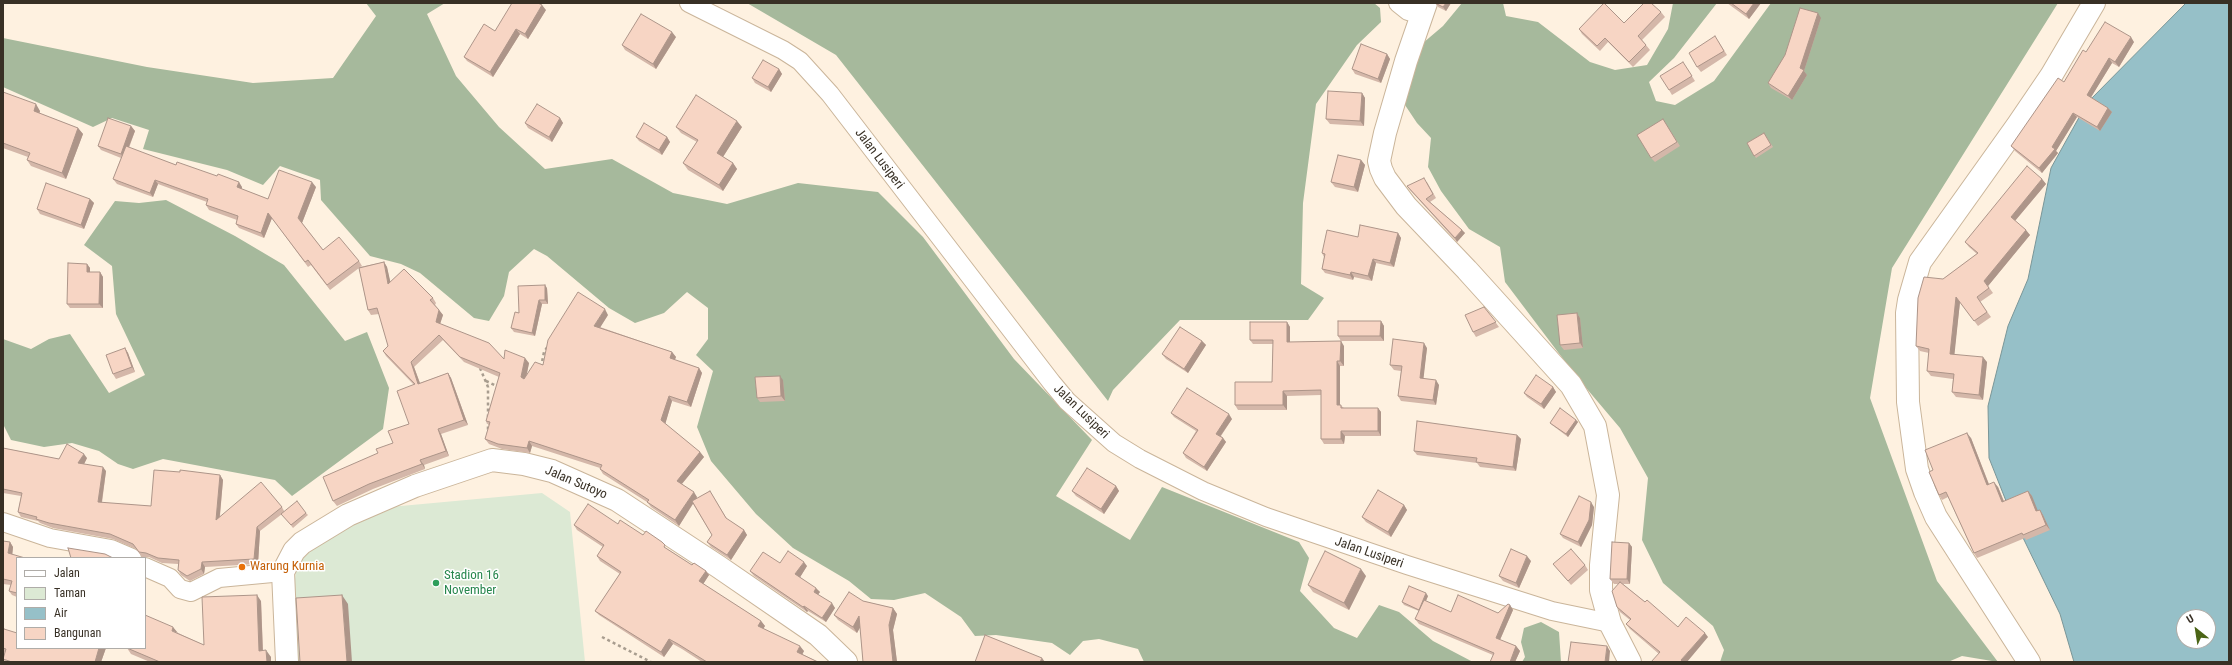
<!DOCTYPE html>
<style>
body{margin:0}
#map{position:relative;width:2232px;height:665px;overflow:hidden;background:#fef1e0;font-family:"Roboto Condensed",sans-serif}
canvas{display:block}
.frame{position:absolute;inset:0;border:4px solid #383025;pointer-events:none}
.legend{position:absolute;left:16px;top:557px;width:130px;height:92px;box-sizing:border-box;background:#fff;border:1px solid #afaca8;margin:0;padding:5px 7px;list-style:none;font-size:12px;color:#383025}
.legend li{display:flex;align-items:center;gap:8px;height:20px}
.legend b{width:20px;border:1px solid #afaca8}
.north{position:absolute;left:2176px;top:609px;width:40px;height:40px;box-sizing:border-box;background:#fff;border:1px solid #afaca8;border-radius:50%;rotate:330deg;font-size:11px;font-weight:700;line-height:16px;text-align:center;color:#383025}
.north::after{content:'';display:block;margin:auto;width:14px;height:18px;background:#4b6516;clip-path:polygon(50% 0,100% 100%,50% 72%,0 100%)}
</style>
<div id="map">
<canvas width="2232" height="665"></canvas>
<div class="frame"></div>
<ul class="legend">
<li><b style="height:5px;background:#fff"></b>Jalan</li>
<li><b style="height:11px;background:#dce9d4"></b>Taman</li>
<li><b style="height:11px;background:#96c0c8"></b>Air</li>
<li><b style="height:11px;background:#f7d5c4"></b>Bangunan</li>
</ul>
<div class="north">U</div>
</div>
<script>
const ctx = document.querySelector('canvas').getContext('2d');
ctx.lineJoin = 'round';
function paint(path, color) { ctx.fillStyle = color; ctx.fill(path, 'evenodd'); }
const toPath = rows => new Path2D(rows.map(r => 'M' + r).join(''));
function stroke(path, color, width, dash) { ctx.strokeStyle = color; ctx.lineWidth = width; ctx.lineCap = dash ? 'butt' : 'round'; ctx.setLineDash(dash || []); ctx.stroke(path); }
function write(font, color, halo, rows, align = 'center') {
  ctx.font = font + ' "Roboto Condensed",sans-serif'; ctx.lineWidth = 3; ctx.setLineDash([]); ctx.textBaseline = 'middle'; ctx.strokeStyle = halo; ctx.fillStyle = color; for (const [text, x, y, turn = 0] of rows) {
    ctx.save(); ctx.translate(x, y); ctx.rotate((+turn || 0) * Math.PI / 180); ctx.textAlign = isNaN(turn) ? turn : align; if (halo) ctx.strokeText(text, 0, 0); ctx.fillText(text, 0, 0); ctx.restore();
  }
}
paint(toPath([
 [542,493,570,512,585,662,295,662,293,595,296,570,302,555,346,524,390,507]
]), '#dce9d4');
paint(toPath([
 [366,3,445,3,427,14,456,76,499,127,545,169,612,159,673,193,727,204,798,183,878,192,923,237,1014,359,1092,440,1056,496,1130,540,1162,487,1299,542,1309,558,1300,591,1334,628,1357,638,1379,605,1399,612,1433,641,1473,662,1144,662,1138,649,1099,639,1083,641,1070,655,1052,643,996,635,975,636,961,617,925,593,894,600,871,599,849,581,793,548,756,514,711,461,697,427,713,371,696,355,708,339,708,308,687,292,664,313,635,323,609,308,547,256,534,249,509,272,504,296,489,321,474,318,420,273,401,264,370,256,321,200,320,180,280,166,263,185,227,170,143,149,149,130,112,118,93,127,3,87,3,38,147,67,253,83,333,78,376,16],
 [747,3,1374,3,1380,8,1381,22,1357,45,1316,104,1303,203,1301,284,1324,298,1308,320,1180,320,1113,390,1108,401,836,55],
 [1462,3,1503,3,1506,16,1538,22,1590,62,1615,70,1647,65,1668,29,1673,3,1717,3,1674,58,1649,82,1656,101,1675,105,1714,81,1771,3,2058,3,1892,268,1870,398,1937,581,1998,662,1962,656,1948,662,1720,662,1724,650,1713,626,1663,583,1642,540,1648,478,1620,428,1576,376,1505,282,1500,247,1469,229,1441,191,1428,167,1431,138,1417,123,1403,102,1423,43,1443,26],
 [166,200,235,236,284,265,345,341,367,332,389,388,383,429,292,496,275,480,163,459,133,469,118,464,99,451,72,443,44,447,11,440,3,424,3,339,31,349,49,339,70,334,109,393,145,375,116,314,112,266,84,245,115,201,139,203],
 [1541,622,1559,632,1561,662,1522,662,1525,657,1521,642,1524,628]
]), '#a6b99c');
const water = toPath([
 [2186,3,2229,3,2229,662,2074,662,2060,614,2010,511,1989,458,1988,406,2008,326,2028,279,2051,168,2087,103,2186,3],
 [2184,617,2208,617,2208,641,2184,641,2184,617]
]);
paint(water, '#96c0c8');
stroke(water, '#7a9597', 1);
const minor = toPath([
 [689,3,783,50,800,61,830,94,1052,383,1067,401,1114,443,1140,459,1203,491,1266,517,1407,565,1552,611,1610,623],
 [1398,3,1408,11,1421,15],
 [3,522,50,538,111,549,132,558],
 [145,567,170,578,180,589,191,592,219,578,283,572]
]);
const major = toPath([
 [1426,3,1406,61,1385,133,1379,161,1381,169,1385,178,1406,206,1467,270,1571,385,1595,426,1608,495,1601,565,1601,590,1610,623,1630,662],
 [287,662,283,572,294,551,302,543,348,515,415,486,492,460,524,464,552,471,617,500,719,567,818,635,846,662],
 [2029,662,1936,517,1925,492,1917,469,1908,402,1907,313,1909,300,1920,262,2017,126,2051,76,2094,3]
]);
stroke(minor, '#cab59a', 20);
stroke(major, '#cab59a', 24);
stroke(toPath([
 [541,367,544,352,548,346],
 [480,368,488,387,488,434],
 [486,381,499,387],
 [602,637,651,662]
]), '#a89d8f', 2.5, [3, 3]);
stroke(minor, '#fff', 18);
stroke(major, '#fff', 22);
paint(toPath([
 [1435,3,1451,3,1446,11,1438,7],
 [1727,3,1761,3,1749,19],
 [546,10,528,39,520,34,493,77,467,61,464,57,495,31],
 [1661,12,1665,17,1642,40,1650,50,1633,67,1608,42,1600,51,1582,34,1579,29,1624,23],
 [1821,18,1804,71,1807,75,1792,100,1771,88,1768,83],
 [676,37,656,69,625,50,622,45],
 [1718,41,1727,55,1701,72,1697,67],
 [2134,42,2119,67,2112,63,2091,97,2108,108,2112,112,2100,131,2077,117,2056,151,2058,153,2042,173,2015,151,2011,146,2064,82,2086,52],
 [1387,54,1390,59,1381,83,1355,74,1352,69],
 [1686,67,1695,81,1672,95,1669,90],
 [779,69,782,74,771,92,755,83,752,78],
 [3,92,40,111,39,113,78,128,83,134,66,179,31,166,27,160,28,157,3,148],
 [1362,93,1365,98,1364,126,1330,124,1326,119],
 [560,118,563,123,552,142,528,128,525,123],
 [1666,124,1680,146,1655,162,1651,158],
 [131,126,135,131,129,148,176,165,242,187,242,189,268,199,316,187,302,223,323,250,359,261,362,266,360,267,384,262,387,267,390,282,433,298,436,303,435,305,443,315,440,324,504,359,529,363,527,374,543,365,608,315,600,327,672,352,676,357,675,360,699,368,702,373,691,407,672,401,665,424,700,452,704,457,682,484,697,497,696,499,710,491,727,519,744,530,747,535,731,560,711,547,707,542,712,535,693,504,679,526,651,507,647,502,603,474,600,469,600,468,532,446,530,453,502,449,489,444,485,439,489,426,486,421,499,377,464,362,443,340,414,367,420,383,448,373,451,378,468,425,441,434,449,456,424,465,425,469,373,489,337,506,333,501,378,453,393,443,409,424,414,385,386,356,383,351,388,346,379,314,371,315,368,310,359,268,330,290,311,265,308,267,272,218,264,238,239,228,236,224,237,220,209,210,206,205,207,202,158,184,153,197,117,184,113,179,121,158,101,150,98,146],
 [676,127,742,127,723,157,733,163,737,169,723,191,688,170,683,163,697,142,681,133],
 [1764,133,1773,147,1756,158,1747,143],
 [636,137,667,137,670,142,662,155,639,141],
 [1361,160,1365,165,1358,192,1335,187,1331,182],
 [2042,179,2046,184,2015,221,2030,235,1988,286,1993,293,1980,302,1991,317,1978,326,1960,302,1954,354,1987,362,1983,400,1956,397,1952,392,1953,379,1931,376,1927,371,1929,353,1920,351,1916,346,1943,279,1977,254,1969,247,1965,242],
 [1427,182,1436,198,1430,202,1462,230,1465,233,1457,242,1410,190,1407,186],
 [90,199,94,203,84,229,40,214,37,209],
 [1398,233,1401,238,1394,267,1376,263,1372,281,1354,277,1353,280,1325,273,1322,269,1324,257,1322,253,1358,237],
 [87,264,90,268,90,272,100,272,103,277,103,308,70,308,67,304],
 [547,288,548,304,542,304,535,336,514,332,511,328,519,313],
 [1484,307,1499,327,1476,337,1473,332],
 [1577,313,1580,318,1583,348,1564,350,1560,345],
 [1381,321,1384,326,1384,341,1341,341,1338,336],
 [1287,322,1290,327,1290,342,1344,346,1344,366,1340,366,1340,405,1344,408,1378,408,1381,412,1381,436,1345,436,1344,444,1324,444,1321,439,1321,395,1287,396,1287,410,1238,410,1235,405,1272,382,1273,344,1253,344,1250,340],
 [1202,341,1206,345,1188,373,1166,359,1162,354],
 [125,348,128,353,135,372,116,379,113,374],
 [1427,348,1423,378,1439,385,1436,405,1401,401,1398,396,1401,371,1394,370,1390,365],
 [783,380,785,401,760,402,757,398],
 [1553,387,1556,392,1544,409,1527,397,1524,393],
 [1171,413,1232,419,1221,436,1223,438,1226,442,1207,471,1186,458,1183,453,1196,431,1174,417],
 [1576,420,1578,422,1568,437,1552,425,1550,423],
 [1517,435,1521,439,1516,471,1480,467,1477,463,1417,455,1414,451],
 [1971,438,1989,484,1998,487,2004,501,2028,491,2032,496,2037,511,2040,510,2043,515,2050,530,2026,540,2025,538,1977,558,1974,553,1948,497,1942,500,1939,495,1933,470],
 [3,448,59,459,87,458,84,464,106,471,102,503,151,506,220,475,223,480,220,516,282,507,284,511,306,513,308,515,293,528,282,514,260,531,258,564,205,567,204,574,190,581,181,575,178,570,178,564,162,563,149,557,142,557,136,549,113,539,53,528,40,523,38,521,21,517,18,512,21,496,3,493],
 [1116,486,1119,491,1104,514,1076,496,1072,491],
 [1404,505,1407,510,1391,537,1366,522,1362,517],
 [1594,507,1592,525,1581,547,1563,538,1560,534],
 [618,524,643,535,669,550,692,565,706,571,709,575,703,584,761,621,765,626,763,628,804,651,802,654,818,662,702,662,682,649,673,644,664,657,599,615,595,611,620,574,600,561,597,556,603,547,577,530,574,525],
 [3,541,10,542,13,547,12,554,17,558,17,597,12,595,9,591,11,585,3,584],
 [1629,543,1632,547,1630,584,1623,584,1645,602,1678,627,1708,637,1659,654,1630,629,1626,624,1630,620,1620,612,1617,607,1619,584,1614,584,1610,579],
 [1531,561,1519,588,1503,581,1499,576],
 [780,563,807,566,800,577,820,592,818,594,835,608,826,622,808,611,807,612,754,576,750,571],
 [1553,564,1585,565,1588,570,1571,585],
 [1366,576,1349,610,1313,592,1308,585],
 [1428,596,1426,601,1451,612,1498,613,1510,605,1513,610,1500,640,1516,646,1520,651,1515,662,1490,662,1493,655,1419,624,1415,619,1419,611,1404,605,1402,602],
 [261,601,263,650,271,657,271,662,150,662,131,654,127,648,178,633,204,645],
 [863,601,893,608,897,614,893,630,897,662,863,662,860,627,857,633,838,620,834,615],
 [3,631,17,648,106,648,101,662,5,662,3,659,5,653,3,652]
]), '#d4b7a9');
paint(toPath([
 [1446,3,1451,3,1446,11,1443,7],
 [1754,3,1761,3,1749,19,1746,14],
 [542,5,546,10,528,39,525,34],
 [1818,13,1821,18,1804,71,1807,75,1792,100,1788,96,1800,68],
 [516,29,520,34,493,77,490,72],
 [672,32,676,37,656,69,653,64],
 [2131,37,2134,42,2119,67,2115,62],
 [1387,54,1390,59,1381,83,1378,79],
 [2109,58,2112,63,2090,99,2087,95],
 [779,69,782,74,771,92,768,87],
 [1362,93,1365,98,1364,126,1360,121],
 [36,104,40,111,38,118,34,111],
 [2108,108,2112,112,2100,131,2097,127],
 [2073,113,2077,117,2056,151,2058,153,2042,173,2039,168],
 [560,118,563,123,552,142,549,137],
 [737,121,742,127,721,160,717,153],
 [131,126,135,131,124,159,121,154],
 [78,128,83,134,66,179,62,173],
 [667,137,670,142,662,155,659,150],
 [1361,160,1365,165,1358,192,1354,187],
 [733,163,737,169,723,191,719,185],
 [2042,179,2046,184,2014,222,2011,217],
 [155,180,158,184,153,197,150,193],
 [239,182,242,187,241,192,237,187],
 [312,182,316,187,302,223,298,218],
 [90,199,94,203,84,229,81,225],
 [268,213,272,218,264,238,261,233],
 [1462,230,1465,233,1457,242,1455,238],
 [2026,230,2030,235,1988,286,1984,281],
 [1398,233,1401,238,1394,267,1390,263],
 [1373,259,1376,263,1372,281,1368,276],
 [384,262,387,267,392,289,388,284],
 [87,264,90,268,90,277,87,272],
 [100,272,103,277,103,308,99,304],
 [1351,272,1354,277,1353,280,1350,275],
 [545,285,547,288,548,304,545,300],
 [1956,297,1960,302,1954,359,1950,354],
 [539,300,542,304,535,336,532,333],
 [605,309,608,315,598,331,594,326],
 [439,310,443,315,439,327,436,322],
 [1577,313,1580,318,1583,348,1580,343],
 [1381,321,1384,326,1384,341,1380,336],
 [1287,322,1290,327,1290,346,1287,342],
 [1202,341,1206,345,1188,373,1184,369],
 [1341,341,1344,346,1344,366,1340,361],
 [1424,343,1427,348,1423,383,1420,378],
 [125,348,128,353,135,372,132,367],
 [672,352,676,357,673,363,670,358],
 [1983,357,1987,362,1983,400,1979,395],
 [525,358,529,363,525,382,521,377],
 [1337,361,1340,366,1340,409,1337,405],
 [411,362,414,367,422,389,418,384],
 [699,368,702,373,691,407,687,402],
 [448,373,451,378,468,425,464,420],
 [780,376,783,380,785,401,781,396],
 [1436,380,1439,385,1436,405,1433,400],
 [1553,387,1556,392,1544,409,1541,404],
 [1283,391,1287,396,1287,410,1283,405],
 [669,396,672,401,665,425,661,420],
 [1378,408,1381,412,1381,436,1378,431],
 [1229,414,1232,419,1219,438,1216,434],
 [1576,420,1578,422,1568,437,1566,434],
 [438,429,441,434,449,456,446,451],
 [1341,431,1345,436,1344,444,1341,439],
 [1967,433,1971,438,1991,490,1987,485],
 [1517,435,1521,439,1516,471,1513,467],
 [1223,438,1226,442,1207,471,1204,467],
 [529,441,532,446,530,453,527,448],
 [700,452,704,457,680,486,677,481],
 [84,454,87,458,82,468,78,463],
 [420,460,424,465,425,469,422,464],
 [103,467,106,471,101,507,98,502],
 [220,475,223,480,219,524,216,520],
 [1994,482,1998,487,2006,507,2002,502],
 [1116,486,1119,491,1104,514,1101,509],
 [2028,491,2032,496,2040,516,2036,511],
 [694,492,697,497,679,526,675,520],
 [1591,502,1594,507,1592,525,1581,547,1578,542],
 [1404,505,1407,510,1391,537,1388,532],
 [2040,510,2043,515,2050,530,2046,525],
 [257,527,260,531,258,564,254,559],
 [744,530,747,535,731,560,727,555],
 [10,542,13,547,12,558,8,553],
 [1629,543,1632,547,1630,584,1627,579],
 [1527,556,1531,561,1519,588,1516,583],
 [202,562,205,567,204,574,201,569],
 [804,562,807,566,799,579,795,574],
 [1361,569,1366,576,1349,610,1344,603],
 [706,571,709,575,702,586,699,581],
 [816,588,820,592,817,596,814,592],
 [1426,593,1428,596,1421,612,1419,610],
 [257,595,261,601,263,657,259,651],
 [342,595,348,604,352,662,347,662],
 [832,603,835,608,826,622,822,618],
 [1510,605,1513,610,1499,642,1496,638],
 [804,606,808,611,807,612,803,607],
 [893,608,897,614,893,630,897,662,893,662,889,625],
 [859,616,863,622,857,633,853,627],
 [761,621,765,626,762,631,758,626],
 [173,627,178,633,172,631],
 [1705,633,1708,637,1687,662,1682,662,1681,660],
 [669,639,673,644,664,657,661,652],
 [800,646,804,651,801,657,797,652],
 [1516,646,1520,651,1515,662,1510,662],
 [1607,646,1610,651,1609,662,1605,662],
 [99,648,106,648,101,662,95,662],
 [266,650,271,657,271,662,267,662],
 [1042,658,1045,662,1040,662]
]), '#ad9589');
const building = toPath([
 [512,3,538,3,542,5,525,34,516,29,490,72,464,57,484,24,495,31,512,3],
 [1435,3,1446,3,1443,7,1435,3],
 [1604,3,1624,23,1644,3,1651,3,1661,12,1638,36,1646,45,1629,62,1605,38,1597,46,1579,29,1604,3],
 [1731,3,1754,3,1746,14,1731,3],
 [1800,8,1818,13,1800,68,1804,70,1788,96,1768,83,1785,55,1800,8],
 [641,14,672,32,653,64,622,45,641,14],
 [2105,22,2131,37,2115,62,2109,58,2087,95,2108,108,2097,127,2073,113,2052,147,2055,149,2039,168,2011,146,2058,78,2064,82,2083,50,2086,52,2105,22],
 [1715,36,1724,51,1697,67,1689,53,1715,36],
 [1361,44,1387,54,1378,79,1352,69,1361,44],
 [763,60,779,69,768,87,752,78,763,60],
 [1683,62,1692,76,1669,90,1660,76,1683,62],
 [1328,91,1362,93,1360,121,1326,119,1328,91],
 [3,92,36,104,34,111,78,128,62,173,27,160,30,153,3,143,3,92],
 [696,95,737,121,717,153,733,163,719,185,683,163,698,140,676,127,696,95],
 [537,104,560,118,549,137,525,123,537,104],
 [108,118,131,126,121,154,98,146,108,118],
 [1663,119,1677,142,1651,158,1637,135,1663,119],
 [644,123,667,137,659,150,636,137,644,123],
 [1764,133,1771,145,1754,156,1747,143,1764,133],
 [126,146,176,165,177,162,217,176,218,174,239,182,237,187,268,199,279,170,312,182,298,218,323,250,339,237,359,261,327,285,308,260,305,262,268,213,261,233,236,224,238,216,206,205,208,199,155,180,150,193,113,179,126,146],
 [1338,155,1361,160,1354,187,1331,182,1338,155],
 [2027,166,2042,179,2011,217,2026,230,1984,281,1989,288,1977,297,1987,312,1974,321,1956,297,1950,354,1983,357,1979,395,1952,392,1954,374,1927,371,1929,349,1916,346,1918,298,1924,277,1943,279,1978,253,1965,242,2027,166],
 [1424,178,1433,194,1426,199,1462,230,1455,238,1407,186,1424,178],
 [46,183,90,199,81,225,37,209,46,183],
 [1360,225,1398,233,1390,263,1373,259,1368,276,1351,272,1350,275,1322,269,1325,254,1322,253,1327,230,1358,237,1360,225],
 [384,262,388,284,404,269,433,298,430,300,439,310,436,322,489,343,504,359,505,350,525,358,521,377,524,379,535,362,543,365,548,340,578,292,605,309,594,326,672,352,670,358,699,368,687,402,669,396,661,420,700,452,677,481,694,492,675,520,647,502,649,500,600,469,602,465,529,441,527,448,498,444,485,439,490,422,486,421,500,373,460,357,439,335,411,362,418,384,448,373,464,420,438,429,446,451,420,460,422,464,369,484,333,501,323,477,378,453,376,449,393,443,388,431,409,424,397,391,415,384,383,351,388,346,377,308,368,310,359,268,384,262],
 [68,263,87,264,87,272,100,272,99,304,67,304,68,263],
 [545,285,545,300,539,300,532,333,511,328,515,312,519,313,518,286,545,285],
 [1484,307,1496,322,1473,332,1465,315,1484,307],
 [1577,313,1580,343,1560,345,1557,315,1577,313],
 [1338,321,1381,321,1380,336,1338,336,1338,321],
 [1250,322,1287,322,1287,342,1341,341,1340,361,1337,361,1337,405,1341,405,1341,408,1378,408,1378,431,1341,431,1341,439,1321,439,1321,390,1283,391,1283,405,1235,405,1235,382,1272,382,1273,340,1250,340,1250,322],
 [1180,327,1202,341,1184,369,1162,354,1180,327],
 [1393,339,1424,343,1420,378,1436,380,1433,400,1398,396,1402,366,1390,365,1393,339],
 [125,348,132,367,113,374,106,355,125,348],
 [1536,375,1553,387,1541,404,1524,393,1536,375],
 [780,376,781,396,757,398,755,377,780,376],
 [1187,388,1229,414,1216,434,1223,438,1204,467,1183,453,1198,430,1171,413,1187,388],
 [1560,408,1576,420,1566,434,1550,423,1560,408],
 [1417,421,1517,435,1513,467,1476,462,1477,458,1414,451,1417,421],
 [1967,433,1987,485,1994,482,2002,502,2028,491,2036,511,2040,510,2046,525,2023,535,2022,533,1974,553,1946,492,1939,495,1929,472,1933,470,1925,450,1967,433],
 [67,444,84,454,78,463,103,467,98,502,151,506,154,470,180,472,180,470,220,475,216,520,261,482,282,507,257,527,254,559,202,562,201,569,187,576,178,570,179,560,158,558,146,553,139,552,133,544,110,534,49,523,36,519,37,517,18,512,22,493,3,489,3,448,59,459,67,444],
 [1087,468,1116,486,1101,509,1072,491,1087,468],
 [1378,490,1404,505,1388,532,1362,517,1378,490],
 [710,491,726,518,744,530,727,555,707,542,712,535,692,501,710,491],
 [1579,496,1591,502,1589,520,1578,542,1560,534,1579,496],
 [297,501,306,513,291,525,281,514,297,501],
 [588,504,618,524,620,520,643,535,646,531,662,542,665,545,664,547,692,565,694,563,706,571,699,581,761,621,758,626,800,646,797,652,818,662,707,662,678,644,669,639,661,652,595,611,621,572,597,556,604,545,574,525,588,504],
 [3,541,10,542,8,553,25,558,17,558,17,593,9,591,12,581,3,579,3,541],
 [1612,542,1629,543,1627,579,1610,579,1612,542],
 [68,548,105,554,113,558,71,558,68,548],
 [1511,549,1527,556,1516,583,1499,576,1511,549],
 [1571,549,1585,565,1568,581,1553,564,1571,549],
 [788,551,804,562,795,574,816,588,814,592,832,603,822,618,804,606,803,607,750,571,763,552,780,563,788,551],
 [1325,551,1361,569,1344,603,1308,585,1325,551],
 [1620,582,1645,602,1647,600,1678,627,1686,617,1705,633,1681,660,1683,662,1651,662,1660,652,1626,624,1631,619,1617,607,1612,591,1620,582],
 [1409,586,1426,593,1419,610,1402,602,1409,586],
 [849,592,863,601,893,608,889,625,893,662,863,662,859,616,853,627,834,615,849,592],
 [257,595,259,651,266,650,267,662,160,662,127,648,145,648,145,615,173,627,172,631,204,645,202,597,257,595],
 [342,595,347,662,300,662,296,598,342,595],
 [1458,595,1498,613,1508,604,1510,605,1496,638,1516,646,1510,662,1490,662,1494,653,1415,619,1424,600,1451,612,1458,595],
 [4,629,17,633,17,648,99,648,95,662,12,662,3,659,6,649,3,648,3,631,4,629],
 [985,635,1042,658,1040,662,975,662,985,635],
 [1571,642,1607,646,1605,662,1568,662,1571,642]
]);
paint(building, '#f7d5c4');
stroke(building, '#ad9589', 1);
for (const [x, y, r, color] of [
 [242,567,4,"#e8710a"],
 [436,583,4,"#2e9e5b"]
]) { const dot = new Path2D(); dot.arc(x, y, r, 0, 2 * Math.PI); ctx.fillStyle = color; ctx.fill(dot); stroke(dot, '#fff', 1.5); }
write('13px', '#383025', '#fff', [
 ["Jalan Lusiperi",879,159,53],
 ["Jalan Lusiperi",1081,412,44],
 ["Jalan Sutoyo",576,483,23],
 ["Jalan Lusiperi",1369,553,19]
]);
write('13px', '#c56008', '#fff', [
 ["Warung Kurnia",250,567]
], 'left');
write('13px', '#27864d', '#fff', [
 ["Stadion 16",444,576],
 ["November",444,591]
], 'left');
</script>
